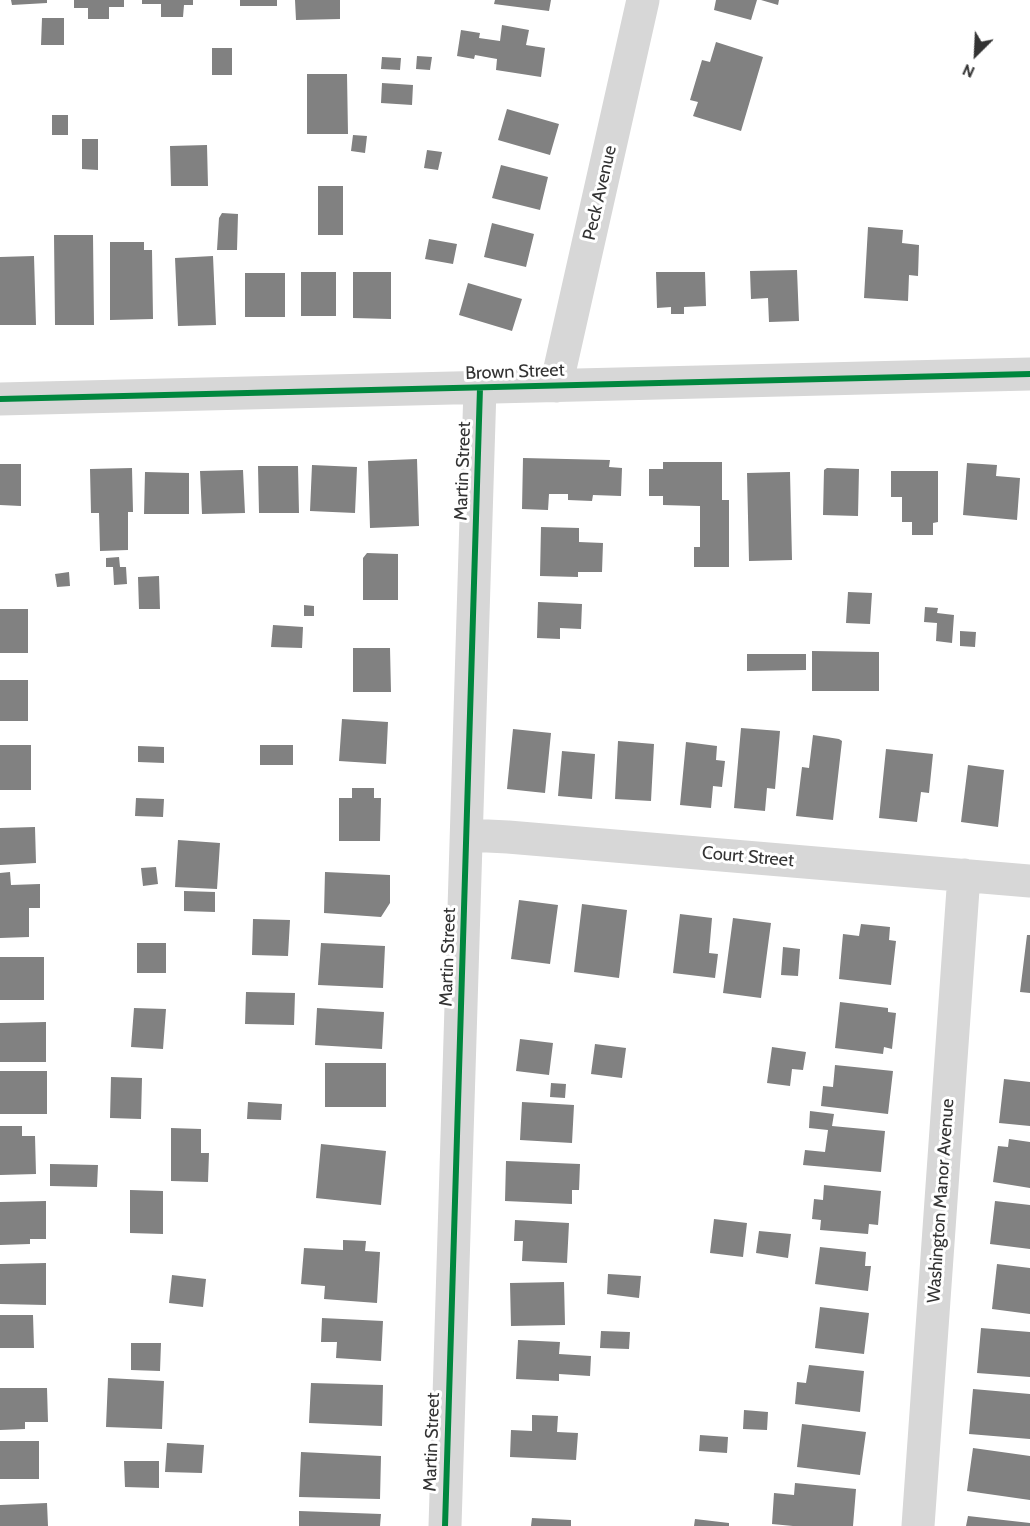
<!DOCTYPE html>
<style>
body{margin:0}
#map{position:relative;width:1030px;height:1526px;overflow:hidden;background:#fff;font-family:Cabin,sans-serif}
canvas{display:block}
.north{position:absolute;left:946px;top:24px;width:60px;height:60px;-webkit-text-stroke:4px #fff;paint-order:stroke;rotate:204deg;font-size:16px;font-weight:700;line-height:24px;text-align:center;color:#333}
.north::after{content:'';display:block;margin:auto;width:21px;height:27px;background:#333;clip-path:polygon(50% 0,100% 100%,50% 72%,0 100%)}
</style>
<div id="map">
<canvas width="1030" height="1526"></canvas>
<div class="north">N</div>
</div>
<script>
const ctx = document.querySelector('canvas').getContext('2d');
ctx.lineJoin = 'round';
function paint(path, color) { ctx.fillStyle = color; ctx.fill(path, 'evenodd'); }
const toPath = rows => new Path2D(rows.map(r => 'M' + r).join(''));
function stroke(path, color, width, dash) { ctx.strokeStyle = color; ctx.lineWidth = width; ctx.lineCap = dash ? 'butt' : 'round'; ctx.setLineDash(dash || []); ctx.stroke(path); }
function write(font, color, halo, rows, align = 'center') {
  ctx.font = font + ' Cabin,sans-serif'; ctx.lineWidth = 6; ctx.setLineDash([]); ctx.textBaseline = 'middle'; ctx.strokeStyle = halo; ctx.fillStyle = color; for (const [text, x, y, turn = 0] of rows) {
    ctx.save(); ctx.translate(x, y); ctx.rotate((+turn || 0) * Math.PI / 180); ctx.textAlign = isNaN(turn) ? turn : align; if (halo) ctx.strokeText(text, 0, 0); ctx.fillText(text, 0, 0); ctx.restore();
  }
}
paint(toPath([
 [11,0,47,0,47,3,12,5],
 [74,0,124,0,124,7,109,7,109,19,88,19,88,8,74,8],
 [142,0,193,0,193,5,184,5,183,17,161,17,161,4,142,4],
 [240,0,277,0,277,6,240,6],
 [295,0,340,0,340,19,296,20],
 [495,0,551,0,549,11,494,4],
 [716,0,757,0,751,20,714,10],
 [761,0,779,0,778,5],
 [42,18,64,18,64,45,41,45],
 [502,25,529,30,526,45,545,48,541,77,496,70,497,59,475,55,474,59,457,56,461,30,480,33,479,38,500,41],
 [716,42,763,57,741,131,693,116,698,102,690,100,702,60,710,62],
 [212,48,232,48,232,75,212,75],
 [417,56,432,57,430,70,416,69],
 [382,57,401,58,400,70,381,69],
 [307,74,347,74,348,134,307,134],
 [382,83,413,85,412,105,381,103],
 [507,109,559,124,550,155,498,140],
 [52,115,68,115,68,135,52,135],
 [353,135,367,136,365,153,351,151],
 [82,139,98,139,98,170,82,169],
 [207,145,208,186,171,186,170,146],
 [427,150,442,152,438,170,424,168],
 [501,165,548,177,540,210,492,198],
 [318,186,343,186,343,235,318,235],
 [222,213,238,214,237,250,217,250,219,218],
 [492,223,534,234,526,267,484,257],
 [868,227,903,230,902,243,919,245,918,276,909,275,908,301,864,298],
 [54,235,93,235,94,325,55,325],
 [429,239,457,244,453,264,425,259],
 [110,242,144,242,144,250,152,250,153,319,110,320],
 [34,256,36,325,0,325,0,257],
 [213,256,216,325,178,326,175,258],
 [797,270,799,321,769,322,768,298,751,299,750,271],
 [301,272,336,272,336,316,301,316],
 [353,272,391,272,391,319,353,318],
 [656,272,705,272,706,306,684,307,684,314,671,314,671,307,657,308],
 [245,273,285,273,285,317,245,317],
 [468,283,522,299,512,331,459,315],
 [523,458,610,460,609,467,622,468,621,496,593,495,592,501,568,500,568,494,549,494,548,510,522,509],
 [417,459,419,526,370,528,368,461],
 [663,462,722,462,722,500,729,500,729,567,694,567,694,547,700,547,700,506,663,505,663,496,649,496,649,469,663,469],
 [967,463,997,465,996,476,1020,478,1017,520,963,515],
 [0,464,21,464,21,506,0,505],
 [312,465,357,467,355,513,310,511],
 [258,466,298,466,299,513,259,513],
 [132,468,133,512,128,512,128,550,100,551,99,513,91,513,90,469],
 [827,468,859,469,858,516,823,515,824,470],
 [243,470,245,513,202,514,200,471],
 [891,471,938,471,938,522,933,523,933,535,912,535,912,522,902,522,902,497,891,497],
 [145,472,189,473,189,514,144,514],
 [790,472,792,560,749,561,747,473],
 [541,527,579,528,579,542,603,543,602,572,578,572,578,577,540,576],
 [367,553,398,554,398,600,363,600,363,558],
 [119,557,120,567,126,567,127,584,114,585,113,567,106,567,106,558],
 [69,572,70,586,57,587,55,574],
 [159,576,160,609,139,609,138,577],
 [848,592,872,593,870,624,846,623],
 [538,602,582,604,581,629,560,628,560,639,537,638],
 [304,605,314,606,314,616,304,616],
 [925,607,938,608,937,613,954,615,952,643,936,641,937,623,924,622],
 [0,609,28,609,28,653,0,653],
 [273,625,303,627,302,648,271,647],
 [960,631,976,632,975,647,960,646],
 [353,648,390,648,391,692,353,692],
 [812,651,879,652,879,691,812,691],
 [747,654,806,654,806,670,747,671],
 [0,680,28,680,28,721,0,721],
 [342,719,388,722,386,764,339,761],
 [741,728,780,731,775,789,767,788,765,811,734,808],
 [513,729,551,733,545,793,507,789],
 [813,735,839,739,842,741,833,820,796,816,802,767,809,768],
 [618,741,654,744,651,801,615,799],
 [686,742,717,746,716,760,725,761,722,787,713,786,711,808,680,805],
 [0,745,31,745,31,790,0,790],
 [260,745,293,745,293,765,260,765],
 [138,746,164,747,164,763,138,762],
 [886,749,933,754,929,793,921,792,917,822,879,818],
 [562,751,595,754,592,799,558,796],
 [968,765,1004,770,998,827,961,822],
 [352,788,374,788,374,798,381,798,380,841,339,841,339,798,352,798],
 [136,798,164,799,163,817,135,816],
 [35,827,36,863,0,865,0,828],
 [178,840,220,843,217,889,175,887],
 [156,867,158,884,143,886,141,868],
 [10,872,11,885,40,884,40,908,29,908,29,937,0,938,0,873],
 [325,872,390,875,390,903,381,917,324,913],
 [184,891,215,892,215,912,184,911],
 [519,900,558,905,550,964,511,959],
 [582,904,627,910,619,978,574,972],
 [680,914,712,918,709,953,718,954,715,978,673,973],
 [733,918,771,923,761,998,723,993],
 [253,919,290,920,288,956,252,955],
 [861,924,890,927,889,940,896,941,891,985,839,979,843,934,859,936],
 [1027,935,1030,935,1030,993,1020,992],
 [137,943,166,943,166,973,137,973],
 [321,943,385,946,383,988,318,985],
 [783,947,800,949,798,976,781,975],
 [0,957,44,957,44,1000,0,1000],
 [246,992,295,993,294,1025,245,1024],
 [840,1002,888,1008,888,1012,896,1013,892,1049,884,1047,883,1054,835,1048],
 [134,1008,166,1009,163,1049,131,1047],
 [317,1008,384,1012,382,1049,315,1045],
 [46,1022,46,1062,0,1062,0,1023],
 [520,1039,553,1043,549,1075,516,1071],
 [595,1044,626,1048,622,1078,591,1074],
 [772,1047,806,1052,803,1070,792,1069,790,1086,767,1083],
 [325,1063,386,1063,386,1107,325,1107],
 [835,1065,893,1071,888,1114,821,1106,823,1086,833,1087],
 [0,1071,47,1071,47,1114,0,1114],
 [111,1077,142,1078,141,1119,110,1118],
 [1004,1079,1030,1082,1030,1126,999,1123],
 [551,1083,566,1084,565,1098,550,1097],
 [248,1102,282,1104,281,1120,247,1119],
 [522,1102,574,1105,572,1143,520,1140],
 [810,1111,834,1114,832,1126,885,1131,881,1172,803,1165,805,1150,825,1152,828,1130,809,1128],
 [0,1126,22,1126,22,1136,35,1136,36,1174,0,1175],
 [171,1128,201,1129,201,1153,209,1153,208,1182,171,1181],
 [1009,1139,1030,1142,1030,1188,993,1182,998,1146,1008,1147],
 [321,1144,386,1151,381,1205,316,1198],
 [506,1161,580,1164,579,1190,572,1190,572,1204,505,1201],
 [50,1164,98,1165,97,1187,50,1186],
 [824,1185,881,1191,878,1225,869,1224,868,1234,820,1230,821,1220,812,1219,814,1199,823,1200],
 [130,1190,163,1191,163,1234,130,1233],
 [46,1201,46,1239,30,1239,30,1244,0,1245,0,1202],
 [995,1201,1030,1205,1030,1249,990,1244],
 [714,1219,747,1223,743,1257,710,1253],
 [515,1220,569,1223,567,1263,522,1261,523,1241,514,1241],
 [759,1231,791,1234,788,1258,756,1253],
 [343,1240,366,1241,365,1251,380,1252,377,1303,324,1299,325,1286,301,1284,304,1248,343,1250],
 [820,1247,866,1252,865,1266,871,1266,868,1291,815,1284],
 [46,1263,46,1305,0,1304,0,1264],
 [997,1264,1030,1268,1030,1314,992,1309],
 [608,1274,641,1276,639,1298,607,1294],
 [172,1275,206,1279,203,1307,169,1303],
 [564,1282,565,1325,511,1326,510,1283],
 [820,1307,869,1313,864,1354,815,1348],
 [0,1315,33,1315,34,1348,0,1348],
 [322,1318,383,1321,381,1361,336,1358,337,1342,321,1342],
 [981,1328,1030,1332,1030,1377,977,1373],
 [601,1331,630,1332,629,1349,600,1348],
 [518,1340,560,1342,559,1354,591,1356,590,1376,559,1374,559,1381,516,1379],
 [131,1343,161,1343,160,1371,131,1370],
 [809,1365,864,1371,860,1412,795,1404,797,1382,806,1383],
 [108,1378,164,1381,162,1429,106,1427],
 [311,1383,383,1385,382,1426,309,1423],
 [0,1388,47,1388,48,1422,25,1422,25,1429,0,1430],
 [973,1389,1030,1394,1030,1439,969,1434],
 [744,1410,768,1412,767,1430,743,1429],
 [532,1415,558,1416,557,1432,578,1433,576,1460,510,1457,511,1430,532,1431],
 [802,1424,866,1432,860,1475,797,1467],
 [700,1435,728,1437,727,1453,699,1451],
 [0,1441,39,1441,39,1479,0,1479],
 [167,1443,204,1445,202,1473,165,1472],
 [973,1448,1030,1456,1030,1500,967,1491],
 [301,1452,381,1456,380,1499,299,1497],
 [124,1461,159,1461,159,1488,125,1487],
 [795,1483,856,1489,853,1526,793,1526,772,1524,774,1493,794,1495],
 [47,1503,48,1526,0,1526,0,1505],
 [299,1511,381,1514,380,1526,299,1526],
 [968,1516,1030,1523,1030,1526,966,1526],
 [532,1518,571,1520,571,1526,531,1526],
 [695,1519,729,1523,729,1526,694,1526]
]), '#818181');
stroke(toPath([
 [556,386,643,0],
 [0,399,1030,374],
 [467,835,508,837,1030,881],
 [445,1526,480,388],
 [918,1526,964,875]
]), '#d7d7d7', 33);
stroke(toPath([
 [0,399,1030,374],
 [445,1526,480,388]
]), '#00873e', 6);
write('18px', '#333', '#fff', [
 ["Peck Avenue",600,193,-77],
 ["Brown Street",515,372,-2],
 ["Martin Street",463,471,-88],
 ["Court Street",748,857,5],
 ["Martin Street",448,957,-88],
 ["Washington Manor Avenue",941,1201,-86],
 ["Martin Street",432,1442,-88]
]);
</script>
